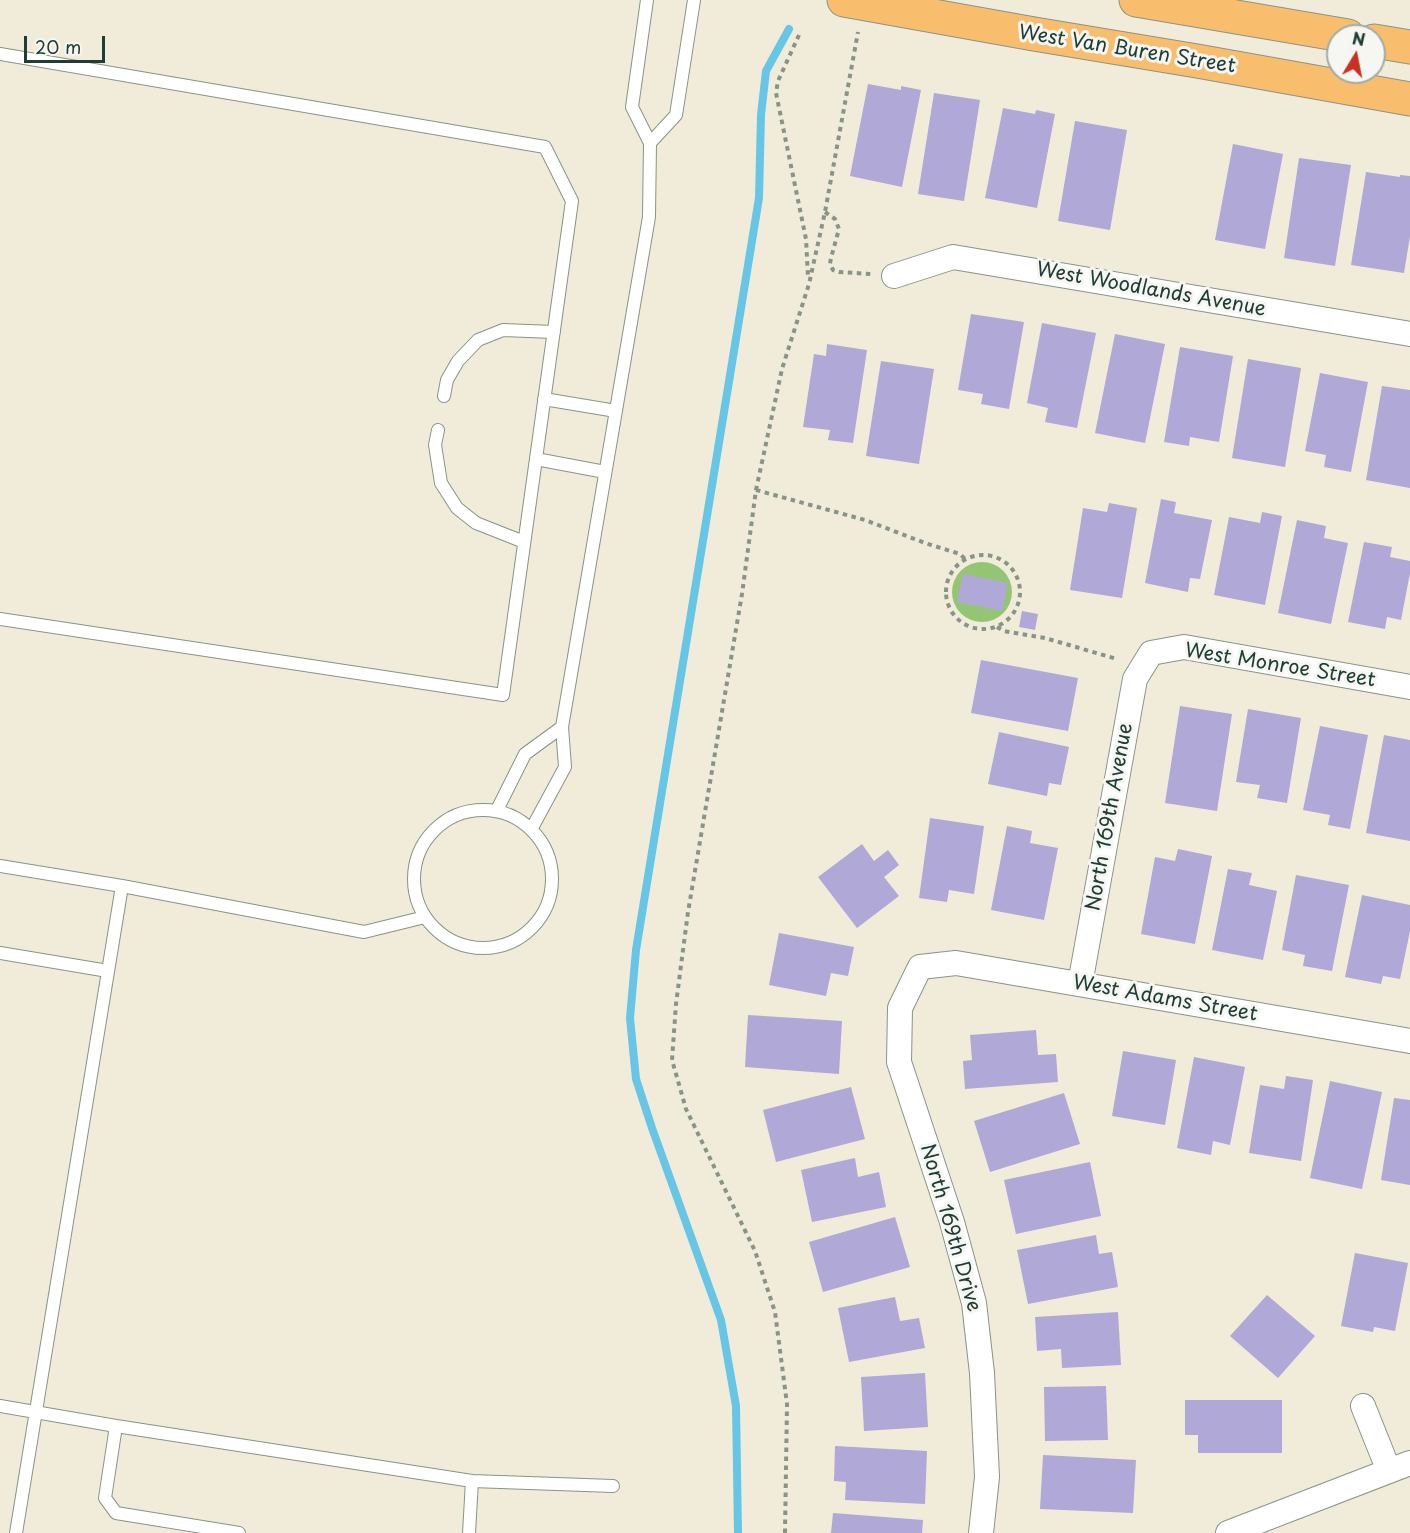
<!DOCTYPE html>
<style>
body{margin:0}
#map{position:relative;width:1410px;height:1533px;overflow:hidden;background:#f1ecda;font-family:"Playpen Sans",sans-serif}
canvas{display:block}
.north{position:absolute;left:1326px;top:24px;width:60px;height:60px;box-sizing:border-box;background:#f6f6f2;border:2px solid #a0aca6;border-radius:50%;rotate:10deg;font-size:16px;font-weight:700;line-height:24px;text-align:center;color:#1f3d34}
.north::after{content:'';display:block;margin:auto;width:21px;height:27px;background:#c8321e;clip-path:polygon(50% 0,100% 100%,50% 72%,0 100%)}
.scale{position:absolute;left:24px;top:36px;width:81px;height:27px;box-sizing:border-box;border:3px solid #1f3d34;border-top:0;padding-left:8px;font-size:18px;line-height:21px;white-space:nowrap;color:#1f3d34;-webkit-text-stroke:4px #f6f6f2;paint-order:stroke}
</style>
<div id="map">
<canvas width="1410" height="1533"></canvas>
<div class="north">N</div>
<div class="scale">20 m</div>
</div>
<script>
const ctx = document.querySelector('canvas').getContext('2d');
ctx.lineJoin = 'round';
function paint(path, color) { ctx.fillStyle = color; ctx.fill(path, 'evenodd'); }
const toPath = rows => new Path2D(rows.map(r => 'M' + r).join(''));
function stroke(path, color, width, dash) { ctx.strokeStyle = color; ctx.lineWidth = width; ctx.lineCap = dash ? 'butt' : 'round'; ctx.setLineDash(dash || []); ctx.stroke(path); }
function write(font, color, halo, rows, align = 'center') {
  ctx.font = font + ' "Playpen Sans",sans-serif'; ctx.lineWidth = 6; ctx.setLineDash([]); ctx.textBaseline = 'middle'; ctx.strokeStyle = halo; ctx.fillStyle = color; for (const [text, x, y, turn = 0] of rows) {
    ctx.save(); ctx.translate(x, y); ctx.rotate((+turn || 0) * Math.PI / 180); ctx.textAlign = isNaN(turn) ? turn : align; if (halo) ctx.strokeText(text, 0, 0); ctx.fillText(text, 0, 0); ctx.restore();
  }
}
paint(toPath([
 '952 592a30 30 0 1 1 60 0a30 30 0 1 1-60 0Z'
]), '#94c574');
stroke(toPath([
 [738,1533,736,1406,721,1320,652,1128,636,1079,630,1018,636,950,759,198,761,115,766,71,789,29]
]), '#67c6e5', 8);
paint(toPath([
 [868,84,901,90,901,86,921,90,902,187,850,176],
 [934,93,980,100,964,201,918,194],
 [1003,108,1035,114,1036,110,1055,114,1037,208,985,198],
 [1075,121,1127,130,1110,230,1058,221],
 [1233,144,1283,154,1265,249,1215,240],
 [1299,158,1351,165,1335,266,1284,258],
 [1366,172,1400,177,1400,175,1410,176,1410,236,1404,273,1351,265],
 [971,314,1024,322,1009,409,981,404,983,394,958,390],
 [1042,323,1096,333,1077,428,1045,422,1048,408,1027,403],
 [1115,334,1165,344,1145,443,1095,433],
 [827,344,867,350,853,443,828,440,830,430,803,427,814,354,826,356],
 [1180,347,1233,356,1219,442,1190,437,1189,446,1164,442],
 [1248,359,1301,368,1285,467,1232,458],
 [881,361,934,369,919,464,866,456],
 [1320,373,1368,382,1351,472,1324,467,1326,455,1305,451],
 [1382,386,1410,390,1410,488,1366,480],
 [1161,499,1176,502,1174,513,1212,520,1200,579,1190,578,1188,592,1145,583],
 [1109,503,1137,508,1122,598,1070,590,1083,508,1107,512],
 [1262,512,1282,516,1265,605,1214,595,1229,517,1260,523],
 [1297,520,1326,526,1324,538,1348,543,1331,624,1278,613],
 [1364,542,1392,547,1390,557,1410,561,1410,573,1401,620,1387,617,1385,629,1348,622],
 [963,574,1008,583,1002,611,957,602],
 [1022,611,1038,614,1035,630,1019,627],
 [981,660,1078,678,1068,731,971,713],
 [1180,706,1232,714,1217,811,1165,803],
 [1248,709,1301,718,1287,803,1257,798,1260,785,1236,782],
 [1320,726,1368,735,1350,829,1328,825,1330,815,1303,810],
 [999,732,1069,747,1061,785,1049,783,1047,796,988,784],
 [1384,735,1410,740,1410,841,1366,833],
 [930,818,984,826,974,894,949,890,947,902,919,898],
 [1007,826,1032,831,1030,843,1058,848,1044,920,991,910],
 [862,844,874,861,888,850,899,865,884,877,899,896,857,928,818,877],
 [1178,849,1212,856,1195,944,1141,934,1155,857,1175,861],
 [1228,869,1252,873,1249,885,1277,891,1263,960,1212,950],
 [1296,875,1349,885,1332,971,1303,966,1305,955,1282,950],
 [1362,895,1410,905,1410,931,1400,979,1383,976,1381,984,1345,977],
 [779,933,854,947,848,976,831,973,826,996,769,985],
 [748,1015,842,1021,839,1074,745,1067],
 [1036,1030,1038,1055,1056,1054,1058,1082,965,1089,963,1061,972,1060,970,1035],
 [1123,1051,1176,1060,1165,1125,1112,1116],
 [1194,1057,1245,1067,1230,1145,1213,1141,1211,1155,1177,1148],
 [1286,1076,1313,1080,1301,1161,1249,1153,1260,1085,1284,1089],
 [1330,1081,1382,1092,1362,1189,1310,1178],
 [851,1087,865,1139,776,1162,763,1110],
 [1064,1093,1080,1144,990,1172,974,1121],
 [1394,1098,1410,1100,1410,1185,1381,1180],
 [855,1158,858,1177,879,1172,886,1207,812,1222,801,1170],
 [1090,1162,1101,1216,1016,1234,1004,1180],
 [895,1217,910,1267,823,1292,809,1242],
 [1096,1235,1099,1254,1112,1252,1118,1287,1028,1304,1017,1250],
 [1355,1253,1408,1263,1395,1331,1374,1327,1373,1332,1341,1326],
 [1267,1295,1315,1336,1278,1378,1230,1336],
 [895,1297,900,1321,919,1318,925,1348,849,1362,838,1308],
 [1118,1312,1121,1365,1062,1368,1061,1349,1037,1351,1035,1317],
 [925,1373,928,1427,864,1431,861,1377],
 [1106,1386,1108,1440,1045,1441,1044,1387],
 [1185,1400,1282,1400,1282,1453,1198,1453,1198,1435,1185,1435],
 [835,1446,927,1451,925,1504,845,1500,846,1482,834,1481],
 [1043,1455,1136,1460,1133,1513,1040,1509],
 [833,1513,923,1520,922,1533,831,1533]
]), '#b0a8d6');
const service = toPath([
 [0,54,545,147,572,201,503,695,0,619],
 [650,143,676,115,694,0],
 [444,396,447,380,458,361,478,340,503,330,554,332],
 [544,399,616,411],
 [438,430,435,445,441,483,457,508,476,523,524,542],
 [536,459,605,472],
 '414 879a69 69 0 1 1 138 0a69 69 0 1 1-138 0Z',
 [497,810,525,754,562,727],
 [532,828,565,767,562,727,649,217,650,143,632,107,647,0],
 [0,866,122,886],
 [0,953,108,971],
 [0,1406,116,1426,472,1481,613,1486],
 [116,1426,105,1498,116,1513,239,1533],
 [16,1533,122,886,364,932,425,917],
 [469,1533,472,1481]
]);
const minor = toPath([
 [894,276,953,257,1410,334],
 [1080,984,1135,679,1151,653,1184,647,1410,687],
 [1363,1406,1389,1471],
 [981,1533,987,1477,982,1373,974,1303,952,1222,899,1062,900,1008,920,967,956,963,1410,1041],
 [1228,1533,1410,1463]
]);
const primary = toPath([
 [844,0,1034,34,1197,61,1410,99],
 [1136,0,1348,36],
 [1374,41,1410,47]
]);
stroke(service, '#889487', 14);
stroke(minor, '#889487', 26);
stroke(primary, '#889487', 35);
stroke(toPath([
 [799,35,778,81,776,93,806,239,808,277],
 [825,212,835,219,839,229,831,258,830,264,833,270,839,272,871,274],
 [756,490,865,520,925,543,960,554,965,559],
 '946 592a37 37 0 1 1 74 0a37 37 0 1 1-74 0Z',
 [997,627,1004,631,1045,638,1117,659],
 [785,1533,787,1404,775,1312,755,1251,686,1109,672,1060,676,1004,688,912,742,594,756,490,782,369,809,284,825,212,858,32]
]), '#889487', 4, [4.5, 4.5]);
stroke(service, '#fff', 12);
stroke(minor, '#fff', 24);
stroke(primary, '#f9be6d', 33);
write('20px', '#1f3d34', '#f6f6f2', [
 ["West Van Buren Street",1127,50,9],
 ["West Woodlands Avenue",1151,290,10],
 ["West Monroe Street",1280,666,9],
 ["North 169th Avenue",1110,817,-80],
 ["West Adams Street",1165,999,10],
 ["North 169th Drive",950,1228,74]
]);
</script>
